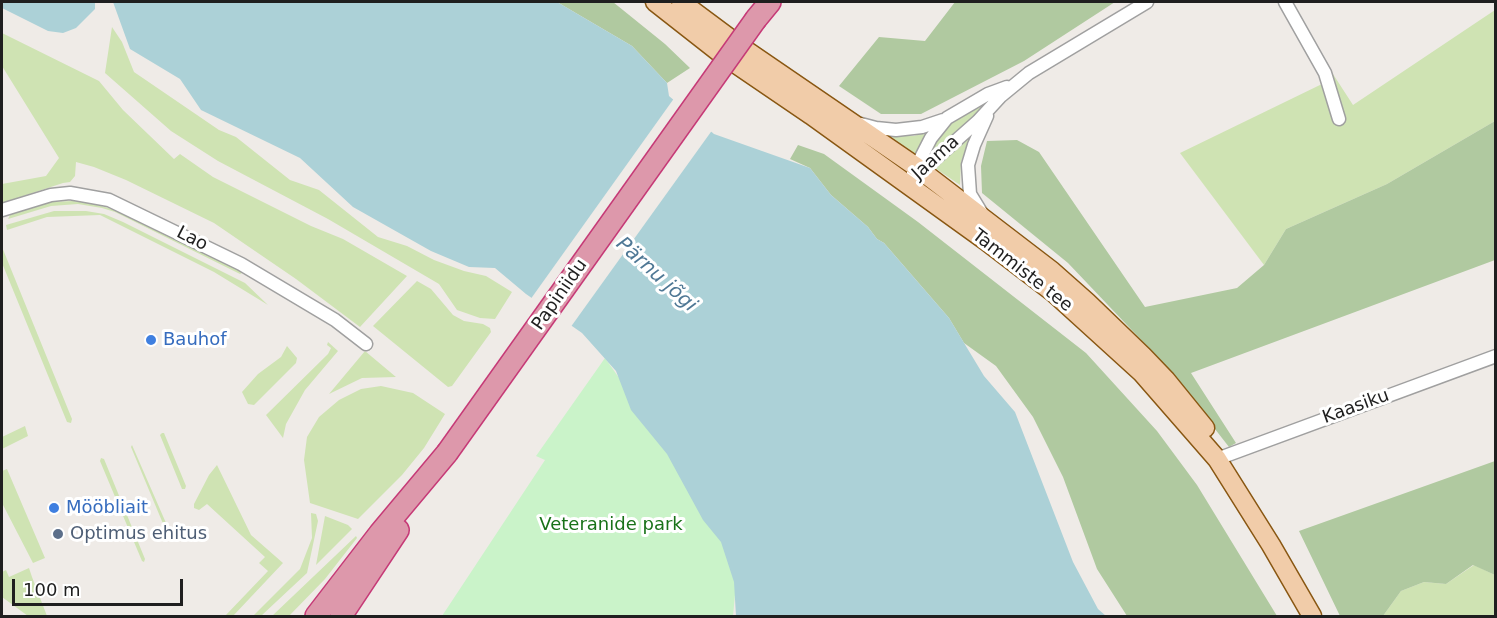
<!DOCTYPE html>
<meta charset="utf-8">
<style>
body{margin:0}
#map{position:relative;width:1497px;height:618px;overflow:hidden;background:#efebe7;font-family:"DejaVu Sans",sans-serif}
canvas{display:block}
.frame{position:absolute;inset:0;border:3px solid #1f1f1f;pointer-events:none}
.scale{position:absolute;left:12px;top:579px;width:171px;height:27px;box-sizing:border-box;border:3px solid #1f1f1f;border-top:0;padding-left:8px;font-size:18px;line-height:21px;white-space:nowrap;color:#1f1f1f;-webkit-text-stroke:4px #fff;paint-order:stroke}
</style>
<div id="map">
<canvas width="1497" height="618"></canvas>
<div class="frame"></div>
<div class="scale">100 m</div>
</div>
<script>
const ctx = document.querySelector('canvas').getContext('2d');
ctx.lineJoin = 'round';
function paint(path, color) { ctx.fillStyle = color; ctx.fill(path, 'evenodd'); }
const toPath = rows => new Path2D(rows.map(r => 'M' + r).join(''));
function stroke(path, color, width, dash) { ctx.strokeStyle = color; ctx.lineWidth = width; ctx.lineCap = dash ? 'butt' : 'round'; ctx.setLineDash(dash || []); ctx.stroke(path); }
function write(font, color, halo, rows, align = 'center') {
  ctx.font = font + ' "DejaVu Sans",sans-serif'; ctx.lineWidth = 6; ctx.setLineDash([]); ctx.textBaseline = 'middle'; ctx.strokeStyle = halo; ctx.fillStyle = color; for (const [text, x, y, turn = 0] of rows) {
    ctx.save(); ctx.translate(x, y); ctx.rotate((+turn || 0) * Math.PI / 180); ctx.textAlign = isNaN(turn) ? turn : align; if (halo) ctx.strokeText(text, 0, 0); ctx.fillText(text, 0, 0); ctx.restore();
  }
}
paint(toPath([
 [1495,10,1495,121,1387,184,1286,229,1264,265,1180,153,1322,84,1331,71,1353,105],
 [112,27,122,42,134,72,219,130,236,137,290,180,319,190,378,237,407,246,434,260,464,271,486,276,512,292,495,319,480,318,457,310,439,284,328,219,218,161,171,131,105,73],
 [2,33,99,81,123,110,174,159,180,154,213,177,311,226,343,239,407,276,360,327,296,279,214,223,126,180,94,167,76,162,75,176,70,182,63,183,2,203,2,184,46,176,59,158,2,66],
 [982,104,980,110,925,161,927,153,946,127,959,117],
 [974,130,961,162,960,185,935,168],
 [926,132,916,154,890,136,914,136],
 [73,201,90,203,112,209,244,272,240,274,115,212,102,208,78,204,51,206,8,219,10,215,49,202],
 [54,211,86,211,104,214,123,222,245,283,268,305,214,272,100,215,47,217,7,230,6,225],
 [2,247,72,419,71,423,67,422,2,263],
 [417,281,431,289,453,315,464,321,483,324,490,328,491,332,452,386,448,387,373,326],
 [328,342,338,351,305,390,286,424,283,438,266,415,328,354,331,348,327,345],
 [287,346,297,358,296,363,254,405,248,404,242,392,258,374,281,357],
 [365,351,396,377,362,378,329,394],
 [381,386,413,393,445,414,424,448,402,475,358,519,310,503,304,460,307,437,319,417,339,400,361,389],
 [25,426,28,436,2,449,2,437],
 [162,433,164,433,186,486,185,489,182,489,160,435],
 [132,445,166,523,164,526,131,447],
 [101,458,104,459,145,559,144,562,142,561,100,461],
 [217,465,251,535,283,563,233,616,225,616,268,571,259,563,265,557,207,504,199,510,194,508,194,504,209,475],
 [7,469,45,558,33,563,2,503,2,471],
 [311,513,316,514,318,521,307,573,261,616,253,616,300,569,312,538],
 [325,516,348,525,352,529,316,565],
 [356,536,357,538,325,579,289,616,272,616],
 [1474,565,1495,575,1495,616,1383,616,1401,591,1424,582,1446,584],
 [29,568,32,577,47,616,28,616,2,597,2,572,6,570,9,577]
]), '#cfe3b3');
paint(toPath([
 [557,2,613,2,665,44,690,68,667,83,632,46],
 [955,2,1115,2,1024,61,921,114,881,114,839,86,879,37,925,41],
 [1495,121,1495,260,1191,373,1236,443,1229,447,1165,365,1068,263,982,193,981,166,987,141,1017,140,1039,152,1145,307,1237,288,1264,265,1286,229,1387,184],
 [798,145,824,154,918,222,1086,353,1157,431,1197,485,1277,616,1127,616,1097,569,1063,477,1033,417,996,366,964,343,949,318,884,243,877,239,868,227,831,195,810,168,790,159],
 [1495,461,1495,575,1473,565,1446,584,1424,582,1401,591,1383,616,1340,616,1299,531]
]), '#b0c9a0');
paint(toPath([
 [605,358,648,419,738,563,733,616,442,616,545,460,536,456]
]), '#caf3c9');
paint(toPath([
 [2,2,95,2,95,9,76,28,63,33,48,31,2,8],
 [113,2,557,2,632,46,667,83,669,96,714,134,810,168,831,195,868,227,877,239,884,243,949,318,984,376,1015,412,1073,562,1098,609,1106,616,736,616,734,582,721,542,703,520,667,454,631,410,616,371,582,333,526,294,495,268,469,267,431,251,353,207,300,158,201,110,180,79,130,49]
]), '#acd1d7');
paint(toPath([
 [675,97,713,129,570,328,530,300]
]), '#efebe7');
const street = toPath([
 [1285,2,1325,73,1339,119],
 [861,124,876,128,896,130,922,127,943,120],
 [913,173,931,138,947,118,988,94,1007,87],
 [907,184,978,121,1001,96,1029,73,1147,2],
 [2,210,51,195,70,193,109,200,241,264,335,320,366,344],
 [981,212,970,194,968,165,974,145,987,116],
 [1217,459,1496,356]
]);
const primary = toPath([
 [655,2,720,53,811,115,986,241,1054,293,1142,373,1217,459,1271,545,1312,616],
 [681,2,744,49,915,166,1052,271,1087,302,1143,356,1166,380,1205,428]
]);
const highway = toPath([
 [756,19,770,2],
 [316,616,380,533,447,453],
 [341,616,398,530]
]);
stroke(street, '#a0a0a0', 15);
stroke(primary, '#895712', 21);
stroke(highway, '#c63a77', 24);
stroke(street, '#fff', 12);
stroke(primary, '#f1cca9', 18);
stroke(highway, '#dd98ab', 21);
const highwayBridge = toPath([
 [447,453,756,19]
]);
stroke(highwayBridge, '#c63a77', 24, []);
stroke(highwayBridge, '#dd98ab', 21);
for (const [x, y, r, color] of [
 [151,340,6,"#3f7fe0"],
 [54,508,6,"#3f7fe0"],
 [58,534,6,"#5c6f8a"]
]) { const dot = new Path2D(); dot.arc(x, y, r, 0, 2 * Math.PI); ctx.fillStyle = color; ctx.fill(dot); stroke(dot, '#fff', 2); }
write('18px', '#1f1f1f', '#fff', [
 ["Jaama",936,158,-42],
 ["Lao",192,239,27],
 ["Tammiste tee",1022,271,38],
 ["Papiniidu",560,295,-55],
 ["Kaasiku",1356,407,-20]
]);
write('18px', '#366cbe', '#fff', [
 ["Bauhof",163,340],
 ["Mööbliait",66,508]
], 'left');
write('18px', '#197219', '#fff', [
 ["Veteranide park",611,525]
]);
write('18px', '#4e5e75', '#fff', [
 ["Optimus ehitus",70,534]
], 'left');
write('italic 20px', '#4f7895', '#fff', [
 ["Pärnu jõgi",656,275,42]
]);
</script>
